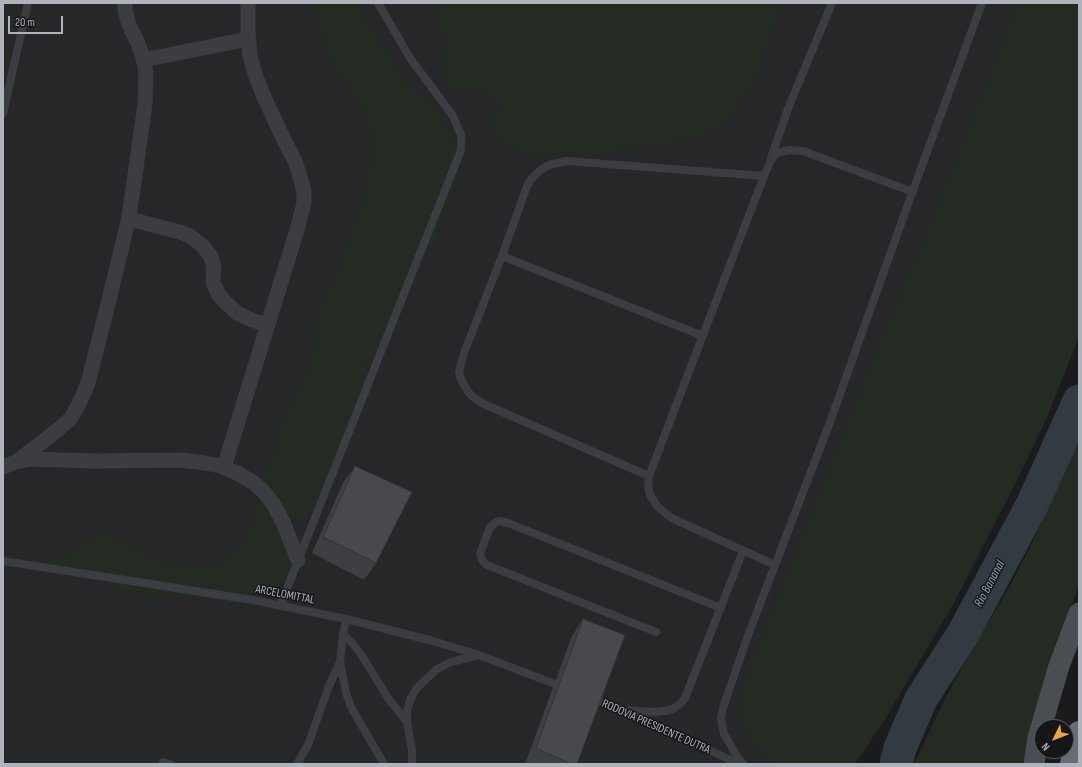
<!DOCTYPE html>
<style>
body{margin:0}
#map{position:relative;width:1082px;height:767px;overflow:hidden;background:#1b1b1d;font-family:"Sofia Sans Condensed",sans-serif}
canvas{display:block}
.frame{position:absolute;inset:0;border:4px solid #aeb3bc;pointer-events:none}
.north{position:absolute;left:1034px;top:719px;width:40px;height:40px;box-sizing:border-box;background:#161618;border:1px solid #53555a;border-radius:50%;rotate:227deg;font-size:11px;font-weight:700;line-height:16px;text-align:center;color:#aeb3bc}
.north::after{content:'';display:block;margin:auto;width:14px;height:18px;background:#efa641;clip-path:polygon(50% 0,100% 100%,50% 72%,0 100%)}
.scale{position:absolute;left:8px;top:16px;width:55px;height:18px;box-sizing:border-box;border:2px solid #aeb3bc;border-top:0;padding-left:5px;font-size:12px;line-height:14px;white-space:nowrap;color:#aeb3bc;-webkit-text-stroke:3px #161618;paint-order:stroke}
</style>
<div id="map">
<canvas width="1082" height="767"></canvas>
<div class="frame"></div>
<div class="north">N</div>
<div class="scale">20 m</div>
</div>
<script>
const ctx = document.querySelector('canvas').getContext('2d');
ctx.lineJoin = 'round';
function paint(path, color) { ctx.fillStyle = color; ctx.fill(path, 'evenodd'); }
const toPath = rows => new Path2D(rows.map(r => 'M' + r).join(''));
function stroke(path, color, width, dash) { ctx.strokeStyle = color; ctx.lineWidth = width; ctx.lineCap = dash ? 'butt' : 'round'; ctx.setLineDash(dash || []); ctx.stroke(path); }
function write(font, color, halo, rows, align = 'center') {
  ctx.font = font + ' "Sofia Sans Condensed",sans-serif'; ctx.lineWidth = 3; ctx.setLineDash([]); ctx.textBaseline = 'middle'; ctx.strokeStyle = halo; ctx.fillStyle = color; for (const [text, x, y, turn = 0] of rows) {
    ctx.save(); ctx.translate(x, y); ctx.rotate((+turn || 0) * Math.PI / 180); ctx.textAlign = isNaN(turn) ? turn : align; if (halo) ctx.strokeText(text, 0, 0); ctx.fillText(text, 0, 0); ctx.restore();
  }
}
paint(toPath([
 [3,3,1079,3,808,764,3,764]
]), '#27272a');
paint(toPath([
 [313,3,357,3,368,23,388,50,410,88,417,94,427,100,436,108,446,121,458,149,460,161,457,182,436,238,431,247,412,267,382,342,377,350,369,359,366,366,364,383,323,490,313,509,295,527,292,533,292,565,289,574,284,583,280,589,274,592,253,600,237,603,226,603,198,598,180,597,170,598,147,597,137,595,110,583,102,580,66,575,37,559,55,559,71,553,84,544,94,535,102,532,113,535,126,543,138,552,148,559,197,568,209,567,224,562,235,553,244,542,252,519,257,502,261,477,274,449,282,421,302,381,312,357,314,337,314,321,321,300,333,278,341,260,355,217,360,208,363,185,371,160,371,137,366,121,359,105,350,90,340,79,332,67,326,55,316,20],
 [433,3,784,3,761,65,749,91,731,116,716,129,695,139,662,145,622,151,585,154,547,155,530,158,520,153,504,144,495,134,488,125,490,118,504,107,497,99,487,93,474,88,461,90,454,89,448,85,441,68,440,59,443,51,449,45,440,28,434,11],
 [1017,3,1079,3,1079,337,1045,422,1014,486,954,603,887,716,855,764,777,764,760,749,752,741,746,731,741,720,738,710,737,703,740,696,753,658,877,347,931,221],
 [1079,437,1079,584,1065,625,1023,764,914,764,947,695,974,646,1008,590,1033,541]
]), '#232b23');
stroke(toPath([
 [896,764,900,748,921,699,963,634,1032,505,1079,401]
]), '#313b41', 33);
stroke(toPath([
 [3,113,28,3],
 [771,158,789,106,832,3],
 [502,256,703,336],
 [649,476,486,405,477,400,470,394,465,387,461,379,459,371,464,353,502,256,526,189,530,180,542,169,549,165,567,161,764,176],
 [3,561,253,600,346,619,433,641,479,655,555,684],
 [775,565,678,521,670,517,657,506,650,495,648,485,649,476,764,176,771,160,774,156,777,153,789,150,803,151,913,192],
 [280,606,461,150,461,135,453,116,410,58,378,3],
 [656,632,487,565,482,560,480,554,490,527,496,522,500,521,508,523,721,608],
 [343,634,354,645,362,656,388,698,407,722],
 [340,662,346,693,351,707,384,764],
 [595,700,624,710,739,764],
 [624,710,656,712,665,711,673,709,680,704,685,698,743,551],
 [163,762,170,764],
 [297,764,308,745,329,686,340,662,343,634,346,619],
 [412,764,412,750,407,722,407,711,410,700,416,689,424,681,437,669,451,662,479,655],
 [743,764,737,756,724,734,721,718,723,708,747,638,830,422,916,182,982,3]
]), '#3c3d42', 8);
stroke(toPath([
 [143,60,248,39],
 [129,219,180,232,190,236,198,242,204,247,211,257,214,267,213,282,219,295,224,301,237,313,252,320,267,325],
 [16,462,59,429,71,418,79,404,88,383,108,304,129,217,145,104,146,73,143,57,137,41,129,25,125,10,125,3],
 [3,467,16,462,31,459,94,461,181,460,205,463,220,466,239,474,254,483,264,492,274,505,283,522,298,560],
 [224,467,297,230,304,203,304,193,302,183,295,161,285,142,265,99,256,77,250,56,248,32,248,3]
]), '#3c3d42', 15);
stroke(toPath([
 [1034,764,1038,738,1059,666,1079,613]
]), '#4a4d52', 21);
stroke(toPath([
 [1071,764,1079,732]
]), '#686c73', 22);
paint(toPath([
 [355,466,376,563,364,580,312,553,343,483],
 [583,619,577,764,525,764,572,636]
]), '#3e3f42');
const building = toPath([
 [355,466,412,492,376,563,323,537,355,466],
 [583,619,625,635,577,764,571,764,536,748,583,619]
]);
paint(building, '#48494d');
stroke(building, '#323336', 1);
write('12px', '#aeb3bc', '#161618', [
 ["ARCELOMITTAL",285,595,11],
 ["RODOVIA PRESIDENTE DUTRA",656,727,24]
]);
write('italic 13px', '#86a4b6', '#161618', [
 ["Rio Bananal",990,584,-62]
]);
</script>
